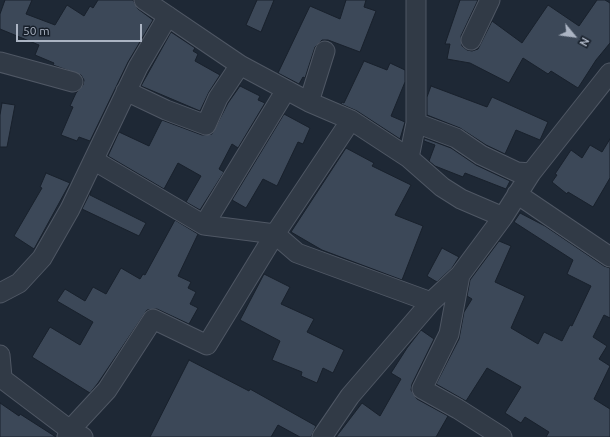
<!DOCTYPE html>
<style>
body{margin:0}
#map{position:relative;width:610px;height:437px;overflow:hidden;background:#1e2835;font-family:Ubuntu,sans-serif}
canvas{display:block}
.north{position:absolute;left:554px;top:16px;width:40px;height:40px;-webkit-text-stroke:3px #171f2a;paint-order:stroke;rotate:119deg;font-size:11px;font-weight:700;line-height:16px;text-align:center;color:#abb4c3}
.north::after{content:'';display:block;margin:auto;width:14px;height:18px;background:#abb4c3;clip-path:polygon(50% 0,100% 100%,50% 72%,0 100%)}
.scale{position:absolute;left:16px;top:24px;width:126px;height:18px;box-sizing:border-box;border:2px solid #abb4c3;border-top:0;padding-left:5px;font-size:12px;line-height:14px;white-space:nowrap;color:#abb4c3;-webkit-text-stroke:3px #171f2a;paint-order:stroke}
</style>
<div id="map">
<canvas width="610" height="437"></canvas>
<div class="north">N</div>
<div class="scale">50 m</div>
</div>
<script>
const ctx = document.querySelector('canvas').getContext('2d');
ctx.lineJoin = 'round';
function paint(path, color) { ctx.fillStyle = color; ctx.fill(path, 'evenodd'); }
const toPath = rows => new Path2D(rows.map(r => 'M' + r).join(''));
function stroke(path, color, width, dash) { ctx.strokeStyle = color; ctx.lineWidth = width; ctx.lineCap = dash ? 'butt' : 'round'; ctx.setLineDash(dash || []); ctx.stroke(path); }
const building = toPath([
 [5,0,32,0,26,14,55,25,67,5,84,16,90,6,93,8,98,0,133,0,138,9,153,20,128,62,90,141,79,137,77,141,61,135,73,107,70,106,76,93,83,85,84,80,81,75,53,65,54,63,35,55,39,45,0,29,0,14,5,0],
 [257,0,274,0,261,32,246,25,257,0],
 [346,0,366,0,364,7,376,11,360,52,328,40,322,40,315,47,305,78,303,77,299,84,278,73,310,6,340,19,346,0],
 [460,0,478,0,461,36,462,46,467,50,472,51,478,49,492,21,522,43,548,5,579,26,597,0,605,0,610,3,610,43,596,60,578,88,551,71,548,74,523,58,509,83,470,63,447,59,450,44,445,44,460,0],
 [171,32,195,48,193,51,198,54,195,61,220,75,209,92,200,111,141,86,171,32],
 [364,61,387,70,390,63,405,70,405,82,391,116,405,122,400,139,357,111,341,104,342,102,344,103,364,61],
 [240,86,260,96,258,100,265,103,238,148,232,144,219,169,224,172,200,210,186,202,201,176,178,163,164,189,108,156,119,132,149,146,162,120,202,135,212,134,228,103,240,86],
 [431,86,487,107,492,97,548,122,540,140,516,130,505,154,486,145,460,128,427,115,427,97,431,86],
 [2,103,15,105,7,147,0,147,0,115,2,103],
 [284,114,310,128,303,144,298,142,277,186,263,179,246,208,232,200,284,114],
 [424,138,451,148,476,165,510,181,506,189,465,173,463,177,435,166,429,161,435,145,424,141,424,138],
 [610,139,610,178,593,207,568,192,567,194,552,182,557,175,555,174,571,150,582,158,590,145,602,152,610,139],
 [346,148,374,163,372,166,411,185,395,215,423,226,402,280,322,250,291,232,346,148],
 [46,173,70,183,34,249,14,236,42,188,40,187,46,173],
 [91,191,90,195,146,223,139,236,82,209,91,191],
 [520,213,545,226,604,266,610,268,610,318,604,315,593,337,607,346,599,359,610,366,594,399,610,409,610,437,546,437,549,432,525,417,521,423,505,413,521,387,487,368,466,401,436,384,459,339,464,312,472,299,467,296,470,280,499,241,511,246,495,282,525,296,511,328,538,344,544,332,562,341,570,325,572,326,591,286,567,274,573,260,514,222,520,213],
 [175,220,198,234,178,276,191,282,188,288,196,292,190,304,198,308,189,324,157,309,147,310,98,383,90,393,32,357,50,327,80,345,93,322,57,301,65,289,85,301,93,287,106,294,121,268,140,279,143,274,145,275,175,220],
 [442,248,459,257,452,268,437,282,427,276,442,248],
 [264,274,290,287,281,304,314,319,307,332,344,350,333,373,323,368,317,383,301,376,302,372,272,360,280,341,240,320,264,274],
 [421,330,434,339,412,384,411,390,417,399,448,416,436,437,336,437,362,403,380,416,401,379,391,373,407,348,421,330],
 [189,360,249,391,250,389,316,426,311,437,300,437,278,425,271,437,150,437,189,360],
 [0,403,19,416,20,414,56,437,0,437,0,403]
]);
paint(building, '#3c4858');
stroke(building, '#19212c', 1);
const minor = toPath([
 [144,0,240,65,309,102,351,120,409,158,442,187,461,199,503,217],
 [471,40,490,0],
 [0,62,73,82],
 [126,91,166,110,206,125,218,98,240,65],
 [309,102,325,51],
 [416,123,456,138,481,155,517,172,531,173],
 [409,158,416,123,416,0],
 [95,161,204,225,275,234,297,253,431,302],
 [517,194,610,257],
 [204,225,286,90],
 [460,275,449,334,422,389,458,409,502,437],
 [0,293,19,283,42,258,70,209,138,67,168,16],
 [0,355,2,377],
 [0,377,70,430,83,437],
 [67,437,70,430,107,390,153,319,207,345,275,234,351,120],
 [322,437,350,396,431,302,460,275,503,217,531,173,610,73]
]);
stroke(minor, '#4f5764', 21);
stroke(minor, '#313a46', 19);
</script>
